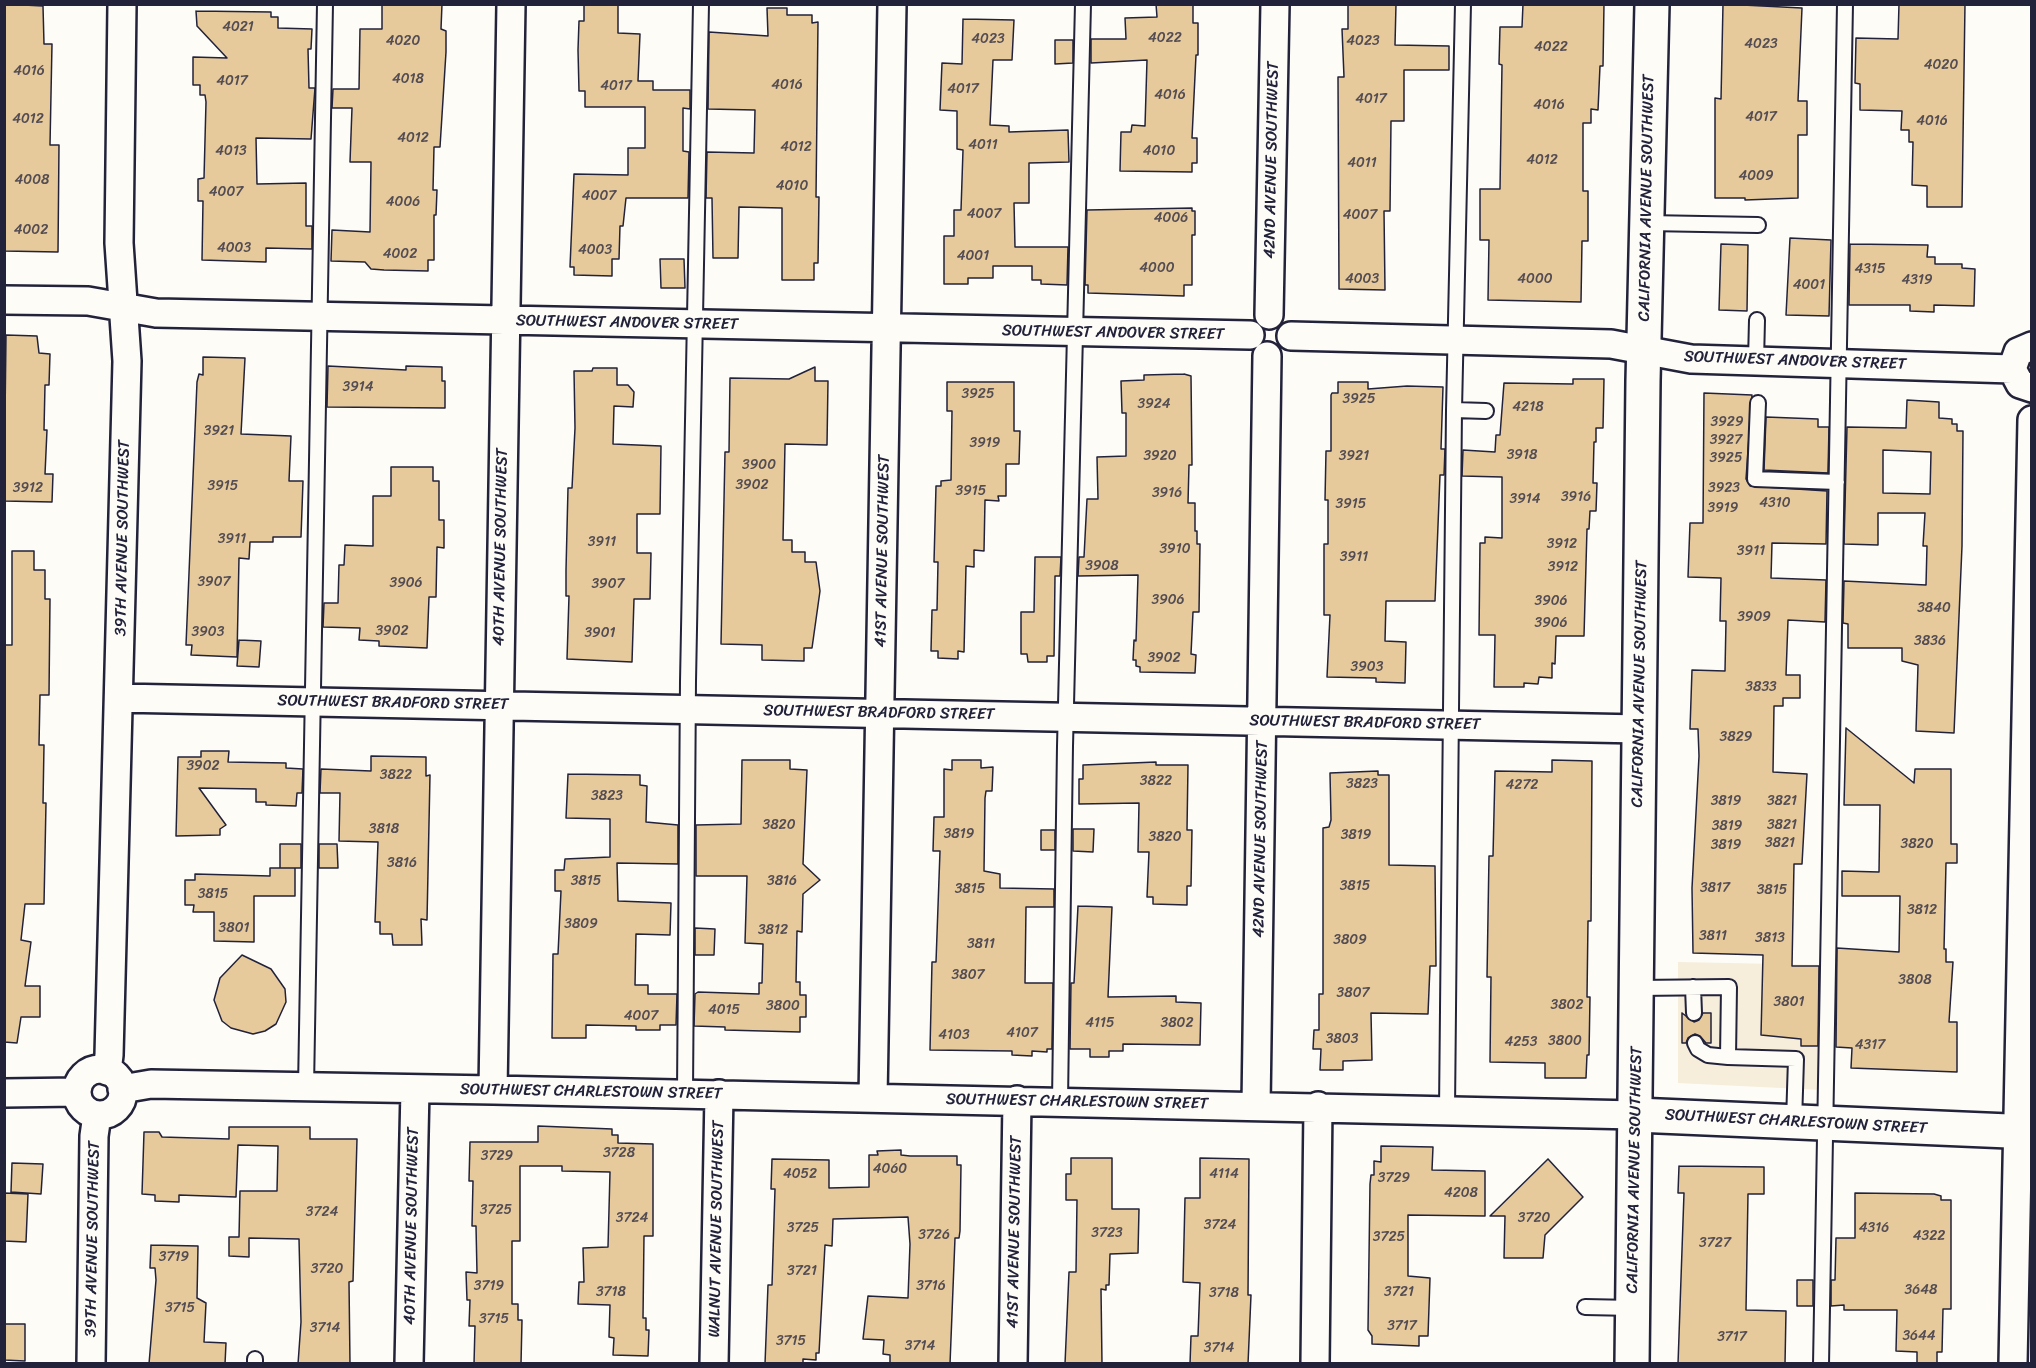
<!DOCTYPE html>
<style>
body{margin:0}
#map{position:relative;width:2036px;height:1368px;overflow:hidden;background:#fdfcf7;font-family:Sriracha,sans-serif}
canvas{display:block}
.frame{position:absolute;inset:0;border:6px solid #22223b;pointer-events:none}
</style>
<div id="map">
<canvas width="2036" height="1368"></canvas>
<div class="frame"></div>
</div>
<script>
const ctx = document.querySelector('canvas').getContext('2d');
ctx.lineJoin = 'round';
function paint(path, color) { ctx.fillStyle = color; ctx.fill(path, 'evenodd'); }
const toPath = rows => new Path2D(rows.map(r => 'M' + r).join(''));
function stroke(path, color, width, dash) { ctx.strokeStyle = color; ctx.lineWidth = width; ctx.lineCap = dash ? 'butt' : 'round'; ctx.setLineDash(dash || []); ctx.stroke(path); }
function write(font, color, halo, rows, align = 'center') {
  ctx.font = font + ' Sriracha,sans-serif'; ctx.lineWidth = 5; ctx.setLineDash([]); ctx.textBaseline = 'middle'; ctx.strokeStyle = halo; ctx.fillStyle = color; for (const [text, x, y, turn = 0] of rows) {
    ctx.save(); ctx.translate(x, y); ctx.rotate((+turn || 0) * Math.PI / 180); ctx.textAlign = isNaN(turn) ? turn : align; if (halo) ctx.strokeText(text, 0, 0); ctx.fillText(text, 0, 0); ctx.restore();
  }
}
paint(toPath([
 [1678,962,1824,965,1823,1090,1678,1083]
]), '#f6eddb');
const building = toPath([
 [4,4,43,6,44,44,52,44,50,145,59,145,58,252,4,251,4,4],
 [382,4,442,4,441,29,446,31,446,52,440,147,434,147,433,190,437,190,436,215,434,215,434,260,428,260,428,271,384,270,371,269,365,262,331,261,332,230,370,232,371,162,350,162,352,108,332,108,333,89,359,89,360,29,382,29,382,4],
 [584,4,618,4,618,33,640,34,638,81,653,81,653,90,690,90,690,109,683,108,683,151,689,152,688,198,626,198,623,226,620,226,619,259,612,259,612,276,574,275,574,267,570,267,574,174,628,175,628,148,645,148,645,107,585,107,585,91,579,91,578,50,579,21,584,21,584,4],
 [1156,4,1193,4,1193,23,1198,23,1198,55,1196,55,1192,138,1197,138,1197,163,1192,163,1192,172,1120,171,1121,132,1131,132,1132,125,1145,126,1147,60,1091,63,1091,39,1126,39,1125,18,1157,17,1156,4],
 [1348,4,1396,4,1395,45,1449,46,1449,70,1404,70,1404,121,1391,121,1390,211,1384,211,1385,290,1339,289,1338,77,1344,77,1342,29,1348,29,1348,4],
 [1523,4,1604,4,1603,66,1600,66,1598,110,1591,109,1591,123,1583,123,1583,191,1588,191,1588,241,1582,241,1581,302,1488,300,1489,240,1480,240,1480,189,1500,189,1502,65,1499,64,1500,27,1522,27,1523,4],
 [1723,4,1802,8,1798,101,1807,101,1807,135,1798,135,1798,198,1745,200,1745,198,1715,198,1715,98,1721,99,1723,4],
 [1899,4,1965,4,1962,207,1927,207,1927,186,1912,185,1913,142,1909,142,1909,130,1901,130,1902,111,1860,110,1860,84,1855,83,1856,38,1898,39,1899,4],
 [767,8,787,8,787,15,812,15,812,23,818,22,816,197,819,197,818,263,814,263,814,280,782,280,782,208,739,207,738,258,713,258,712,198,706,198,707,152,754,153,755,110,708,109,709,32,768,36,767,8],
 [196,11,271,12,271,17,278,17,278,28,312,29,311,49,308,49,309,88,315,88,311,139,256,138,257,184,306,183,306,226,312,226,312,249,266,248,266,262,202,260,203,201,198,201,198,179,204,178,206,102,205,95,200,95,200,85,193,85,193,57,227,58,197,26,196,11],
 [963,19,1014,20,1012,60,993,60,990,125,1009,126,1009,132,1068,130,1069,162,1029,163,1029,203,1014,203,1015,247,1068,247,1067,285,1041,284,1041,280,1032,280,1032,266,993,266,993,278,968,278,968,284,944,284,944,236,954,236,954,210,961,210,963,150,957,149,957,111,940,110,942,63,962,64,963,19],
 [1055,40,1073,40,1073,63,1055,64,1055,40],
 [1192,208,1192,211,1195,211,1195,235,1192,235,1192,285,1184,285,1184,296,1088,293,1088,285,1085,285,1087,210,1192,208],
 [1790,238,1831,240,1829,316,1786,315,1790,238],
 [1721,244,1748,245,1747,311,1719,310,1721,244],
 [1850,244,1928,245,1927,257,1935,257,1935,264,1962,264,1962,268,1975,269,1974,306,1934,305,1934,312,1910,311,1910,305,1849,305,1850,244],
 [660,259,684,259,685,288,661,288,660,259],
 [6,335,37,336,39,353,50,354,49,385,45,385,44,430,47,430,45,474,53,474,52,502,4,501,6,335],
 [203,357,245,358,241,434,291,436,289,481,303,481,301,537,273,537,273,542,250,542,249,559,239,558,237,657,191,655,192,645,186,645,197,382,199,374,203,375,203,357],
 [328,366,406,370,406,366,442,367,442,381,445,381,445,408,327,407,328,366],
 [815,367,815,381,828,381,827,445,785,444,783,540,792,540,792,552,805,552,805,562,816,562,820,591,812,648,804,648,804,661,762,660,762,645,721,644,725,452,729,452,730,378,789,379,815,367],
 [593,368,617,368,617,385,628,385,634,392,633,407,614,406,613,444,661,446,660,514,637,514,637,553,651,553,650,599,634,599,632,662,567,659,569,596,566,596,566,570,568,488,572,488,575,428,574,371,592,371,593,368],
 [1184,374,1191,376,1192,465,1189,465,1188,503,1195,503,1195,531,1197,531,1197,544,1200,544,1199,612,1193,612,1191,654,1196,655,1195,673,1140,672,1140,667,1136,666,1136,660,1133,660,1134,640,1136,641,1138,575,1078,576,1079,557,1084,557,1087,499,1098,499,1097,457,1126,456,1126,413,1122,413,1121,381,1144,380,1144,375,1184,374],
 [1573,379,1604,379,1603,428,1596,428,1596,442,1594,442,1593,483,1597,483,1596,511,1590,511,1589,529,1587,529,1584,636,1556,636,1555,664,1552,663,1552,678,1539,677,1538,684,1524,683,1524,687,1494,687,1495,635,1479,635,1480,543,1485,543,1485,537,1502,538,1502,477,1462,476,1463,450,1495,452,1496,435,1500,435,1504,383,1573,384,1573,379],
 [947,382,1014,382,1014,431,1020,431,1019,464,1006,464,1006,496,998,496,999,501,985,500,984,551,974,550,974,567,966,566,964,652,958,651,958,659,938,658,938,651,931,651,932,610,937,610,938,562,934,562,936,486,941,486,941,481,951,480,952,411,947,411,947,382],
 [1338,382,1368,382,1368,389,1407,386,1443,387,1441,449,1445,449,1444,475,1440,475,1435,601,1386,601,1385,641,1406,642,1405,683,1376,682,1376,678,1327,677,1330,615,1324,615,1324,544,1328,544,1328,500,1325,500,1326,451,1331,451,1331,395,1332,393,1338,393,1338,382],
 [1704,393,1752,395,1746,479,1750,486,1827,491,1826,544,1772,543,1771,578,1826,580,1825,622,1788,620,1786,675,1800,675,1800,698,1783,698,1783,706,1774,706,1773,772,1807,774,1802,864,1794,864,1792,966,1819,966,1818,1046,1801,1046,1801,1039,1761,1035,1763,955,1693,953,1692,888,1699,756,1698,729,1690,729,1692,670,1725,671,1726,621,1720,621,1721,578,1688,577,1690,523,1703,523,1704,393],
 [1907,400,1939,402,1939,418,1952,419,1952,424,1957,424,1957,431,1963,431,1962,546,1954,733,1916,731,1918,665,1902,661,1902,648,1848,648,1848,624,1843,623,1844,581,1926,585,1927,546,1923,546,1925,513,1878,513,1878,545,1844,544,1847,427,1906,428,1907,400],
 [1883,450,1931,452,1930,494,1883,493,1883,450],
 [1766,417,1818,419,1818,427,1829,427,1828,473,1764,470,1766,417],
 [391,467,433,467,433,481,439,481,439,520,444,520,444,548,437,547,436,597,429,597,427,648,379,646,379,641,359,640,360,628,323,627,324,603,338,603,339,565,344,565,345,545,373,546,373,496,391,496,391,467],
 [12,551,34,551,34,570,45,570,45,599,50,599,49,695,40,695,39,745,44,745,43,803,46,803,44,904,25,904,21,940,31,942,25,986,40,986,40,1017,21,1017,17,1043,4,1042,4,645,12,645,12,551],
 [1035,557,1061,557,1060,576,1055,576,1054,656,1047,656,1047,662,1028,662,1027,654,1021,654,1021,612,1034,612,1035,557],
 [239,640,261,641,259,667,237,666,239,640],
 [1846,728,1914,783,1915,769,1951,769,1951,844,1957,844,1957,863,1946,863,1944,949,1946,949,1946,962,1953,962,1949,1022,1957,1022,1957,1072,1851,1068,1852,1048,1836,1047,1837,948,1899,952,1900,896,1842,896,1842,871,1879,872,1880,805,1844,805,1846,728],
 [201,751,229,751,228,762,286,763,286,768,303,769,302,793,297,793,296,806,266,805,266,802,256,802,256,789,199,788,226,825,220,829,220,835,176,836,178,757,201,757,201,751],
 [371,756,426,757,426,776,430,775,427,920,421,919,422,945,393,945,392,934,380,934,380,922,375,922,378,842,339,841,340,793,320,793,321,769,371,771,371,756],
 [742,760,790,760,790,769,807,770,803,864,820,880,803,894,802,932,797,931,796,982,800,982,800,995,806,995,806,1017,800,1017,800,1032,725,1030,725,1027,694,1026,695,994,698,992,759,994,759,983,762,983,763,944,745,943,747,876,696,876,696,825,741,824,742,760],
 [952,760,981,760,981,768,993,767,992,791,986,791,985,798,984,871,1000,874,1000,888,1054,889,1054,907,1026,907,1025,983,1053,983,1052,1049,1047,1049,1047,1052,1032,1051,1032,1056,1012,1055,1012,1051,930,1050,932,962,936,962,940,851,933,851,934,817,944,817,944,769,952,770,952,760],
 [1552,760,1592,761,1591,921,1588,921,1587,997,1590,997,1589,1055,1587,1055,1586,1078,1545,1078,1545,1063,1490,1062,1491,977,1487,977,1489,856,1493,856,1495,771,1552,772,1552,760],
 [1156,762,1156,765,1188,765,1187,830,1192,830,1191,886,1187,886,1187,905,1153,904,1153,897,1147,897,1149,852,1138,852,1139,803,1079,804,1079,779,1083,779,1083,765,1156,762],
 [1378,771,1378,775,1389,775,1389,865,1435,866,1436,966,1430,966,1428,1014,1371,1013,1372,1060,1343,1061,1343,1070,1320,1070,1321,1049,1313,1049,1314,1030,1319,1030,1319,994,1323,994,1323,828,1329,827,1331,820,1330,773,1378,771],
 [568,774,640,775,640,785,647,786,646,822,678,825,678,864,617,863,618,901,671,903,670,935,636,934,635,985,648,985,648,994,677,994,676,1025,660,1025,660,1030,636,1030,636,1026,586,1025,586,1038,552,1038,553,954,558,954,561,891,555,891,555,870,564,870,565,859,610,857,610,819,566,818,568,774],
 [1073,829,1094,829,1093,852,1073,851,1073,829],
 [1041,830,1055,830,1055,850,1041,850,1041,830],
 [280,844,301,844,301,868,280,868,280,844],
 [319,844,337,844,338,868,319,868,319,844],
 [270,868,295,868,295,896,254,896,254,942,214,941,214,912,193,912,194,905,185,905,185,880,195,880,195,874,270,876,270,868],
 [1078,906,1112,907,1108,997,1176,996,1176,1002,1201,1003,1200,1045,1123,1044,1123,1051,1109,1051,1109,1057,1090,1057,1090,1049,1070,1049,1071,983,1074,983,1078,906],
 [695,928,715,929,714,955,695,955,695,928],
 [242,955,271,969,285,989,286,1002,276,1024,265,1031,253,1034,231,1028,222,1021,214,1000,220,978,242,955],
 [1682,1013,1694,1022,1699,1020,1703,1013,1711,1013,1711,1043,1706,1043,1700,1036,1695,1034,1688,1038,1686,1043,1682,1043,1682,1013],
 [538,1126,612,1129,612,1135,618,1135,618,1143,653,1144,653,1236,644,1236,643,1318,646,1318,646,1330,649,1330,648,1356,613,1355,614,1338,609,1337,610,1305,578,1304,579,1282,584,1282,583,1248,608,1247,610,1172,562,1171,562,1166,520,1166,520,1241,512,1241,512,1304,518,1304,518,1320,522,1320,521,1364,474,1364,475,1326,469,1326,470,1300,467,1300,466,1272,477,1273,476,1226,472,1226,473,1181,469,1181,470,1142,538,1142,538,1126],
 [229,1127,310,1127,310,1139,357,1139,353,1281,349,1282,350,1364,298,1364,301,1322,299,1239,249,1238,249,1257,229,1256,229,1237,239,1237,240,1191,277,1191,278,1146,238,1145,236,1197,179,1195,179,1202,155,1201,155,1195,142,1194,144,1132,159,1132,162,1137,229,1139,229,1127],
 [1381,1146,1433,1147,1432,1170,1485,1171,1485,1216,1408,1215,1408,1276,1430,1278,1428,1336,1419,1336,1419,1346,1372,1344,1372,1336,1368,1330,1370,1184,1371,1175,1374,1175,1374,1161,1381,1162,1381,1146],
 [901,1150,901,1155,910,1156,957,1156,957,1165,961,1165,960,1231,959,1238,955,1238,950,1364,890,1364,890,1355,883,1354,884,1340,863,1339,868,1296,908,1298,910,1244,908,1217,833,1219,832,1246,825,1245,819,1353,816,1353,816,1360,803,1359,803,1364,765,1364,768,1285,772,1285,775,1189,771,1189,772,1159,829,1160,829,1188,869,1187,869,1155,878,1155,877,1151,901,1150],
 [1071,1158,1112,1158,1112,1209,1139,1209,1138,1253,1110,1254,1109,1285,1106,1285,1106,1290,1101,1289,1102,1364,1065,1364,1069,1272,1076,1272,1077,1200,1066,1200,1066,1174,1071,1174,1071,1158],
 [1200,1158,1249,1159,1248,1295,1251,1295,1248,1364,1190,1364,1191,1336,1198,1336,1200,1283,1183,1282,1185,1198,1200,1198,1200,1158],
 [1548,1159,1583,1197,1545,1235,1543,1258,1504,1258,1505,1216,1490,1216,1548,1159],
 [12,1163,43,1164,41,1194,11,1192,12,1163],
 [1679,1166,1764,1167,1764,1194,1748,1194,1746,1310,1786,1311,1785,1364,1678,1364,1684,1193,1678,1193,1679,1166],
 [4,1193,28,1194,26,1242,4,1241,4,1193],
 [1855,1193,1934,1194,1941,1196,1941,1200,1951,1200,1951,1309,1943,1309,1942,1352,1937,1352,1937,1364,1917,1364,1917,1352,1896,1351,1897,1310,1844,1310,1844,1305,1831,1306,1831,1280,1835,1280,1836,1238,1855,1238,1855,1193],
 [151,1245,198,1246,197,1298,206,1303,204,1342,226,1343,225,1364,149,1364,156,1280,155,1268,150,1268,151,1245],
 [1797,1280,1813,1280,1813,1306,1797,1306,1797,1280],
 [4,1324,25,1324,25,1361,4,1360,4,1324]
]);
paint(building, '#e7ca9b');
stroke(building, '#22223b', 1.5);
const service = toPath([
 [1647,223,1758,225],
 [1756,361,1757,320],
 [1758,403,1755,479,1837,482],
 [1454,410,1486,411],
 [1693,987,1694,1013],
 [1637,988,1729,987,1728,1057,1796,1059,1794,1122],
 [1695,1043,1698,1049,1708,1055,1728,1057],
 [306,1087,325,4],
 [685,1093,688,681,701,4],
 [1060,1101,1065,746,1083,4],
 [1447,1109,1454,410,1463,4],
 [1585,1307,1633,1308],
 [255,1364,255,1359],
 [1821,1364,1845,4]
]);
const minor = toPath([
 [4,300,88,301,156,313,1250,335],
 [1269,315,1275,4],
 [1291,336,1611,344,1691,359,2012,369],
 [2032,346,2018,352,2012,369,2020,384,2032,388],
 [119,698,1640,729],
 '77 1092a23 23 0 1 1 46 0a23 23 0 1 1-46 0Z',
 [107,1071,109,1055,127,361,119,243,122,4],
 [122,1089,151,1084,493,1090,1636,1115],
 [493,1090,511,4],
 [4,1093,77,1092],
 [873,1098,892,4],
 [1256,1105,1267,356],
 [91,1364,94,1136,97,1115],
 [409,1364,415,1089],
 [714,1364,719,1094],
 [1013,1364,1017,1100],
 [1315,1364,1318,1106],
 [2013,1364,2032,420]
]);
const tertiary = toPath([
 [1636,1115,2032,1132]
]);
const secondary = toPath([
 [1632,1364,1643,381,1652,4]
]);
stroke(service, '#22223b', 18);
stroke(minor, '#22223b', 32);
stroke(tertiary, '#22223b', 38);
stroke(secondary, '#22223b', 38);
stroke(service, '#fdfcf7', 14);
stroke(minor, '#fdfcf7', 27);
stroke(tertiary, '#fdfcf7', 33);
stroke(secondary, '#fdfcf7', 33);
write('14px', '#534c53', null, [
 ["4021",238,27],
 ["4022",1165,38],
 ["4023",988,39],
 ["4020",403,41],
 ["4023",1363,41],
 ["4023",1761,44],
 ["4022",1551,47],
 ["4020",1941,65],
 ["4016",29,71],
 ["4018",408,79],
 ["4017",232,81],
 ["4016",787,85],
 ["4017",616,86],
 ["4017",963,89],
 ["4016",1170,95],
 ["4017",1371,99],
 ["4016",1549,105],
 ["4017",1761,117],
 ["4012",28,119],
 ["4016",1932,121],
 ["4012",413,138],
 ["4011",983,145],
 ["4012",796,147],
 ["4013",231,151],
 ["4010",1159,151],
 ["4012",1542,160],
 ["4011",1362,163],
 ["4009",1756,176],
 ["4008",32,180],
 ["4010",792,186],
 ["4007",226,192],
 ["4007",599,196],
 ["4006",403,202],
 ["4007",984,214],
 ["4007",1360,215],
 ["4006",1171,218],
 ["4002",31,230],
 ["4003",234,248],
 ["4003",595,250],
 ["4002",400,254],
 ["4001",973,256],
 ["4000",1157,268],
 ["4315",1870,269],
 ["4003",1362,279],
 ["4000",1535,279],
 ["4319",1917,280],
 ["4001",1809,285],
 ["3914",358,387],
 ["3925",978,394],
 ["3925",1359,399],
 ["3924",1154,404],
 ["4218",1528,407],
 ["3929",1727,422],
 ["3921",219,431],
 ["3927",1726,440],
 ["3919",985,443],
 ["3918",1522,455],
 ["3920",1160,456],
 ["3921",1354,456],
 ["3925",1726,458],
 ["3900",759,465],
 ["3902",752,485],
 ["3915",223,486],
 ["3912",28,488],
 ["3923",1724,488],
 ["3915",971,491],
 ["3916",1167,493],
 ["3916",1576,497],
 ["3914",1525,499],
 ["4310",1775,503],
 ["3915",1351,504],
 ["3919",1723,508],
 ["3911",232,539],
 ["3911",602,542],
 ["3912",1562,544],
 ["3910",1175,549],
 ["3911",1751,551],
 ["3911",1354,557],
 ["3908",1102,566],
 ["3912",1563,567],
 ["3907",214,582],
 ["3906",406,583],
 ["3907",608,584],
 ["3906",1168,600],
 ["3906",1551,601],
 ["3840",1934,608],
 ["3909",1754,617],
 ["3906",1551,623],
 ["3902",392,631],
 ["3903",208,632],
 ["3901",600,633],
 ["3836",1930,641],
 ["3902",1164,658],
 ["3903",1367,667],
 ["3833",1761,687],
 ["3829",1736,737],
 ["3902",203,766],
 ["3822",396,775],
 ["3822",1156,781],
 ["3823",1362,784],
 ["4272",1522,785],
 ["3823",607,796],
 ["3819",1726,801],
 ["3821",1782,801],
 ["3820",779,825],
 ["3821",1782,825],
 ["3819",1727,826],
 ["3818",384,829],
 ["3819",959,834],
 ["3819",1356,835],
 ["3820",1165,837],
 ["3821",1780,843],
 ["3820",1917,844],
 ["3819",1726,845],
 ["3816",402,863],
 ["3815",586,881],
 ["3816",782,881],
 ["3815",1355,886],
 ["3817",1715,888],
 ["3815",970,889],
 ["3815",1772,890],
 ["3815",213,894],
 ["3812",1922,910],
 ["3809",581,924],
 ["3801",234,928],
 ["3812",773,930],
 ["3811",1713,936],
 ["3813",1770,938],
 ["3809",1350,940],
 ["3811",981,944],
 ["3807",968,975],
 ["3808",1915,980],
 ["3807",1353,993],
 ["3801",1789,1002],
 ["3802",1567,1005],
 ["3800",783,1006],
 ["4015",724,1010],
 ["4007",641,1016],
 ["4115",1100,1023],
 ["3802",1177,1023],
 ["4107",1022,1033],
 ["4103",954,1035],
 ["3803",1342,1039],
 ["3800",1565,1041],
 ["4253",1521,1042],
 ["4317",1870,1045],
 ["3728",619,1153],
 ["3729",497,1156],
 ["4060",890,1169],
 ["4052",800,1174],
 ["4114",1224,1174],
 ["3729",1394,1178],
 ["4208",1461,1193],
 ["3725",496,1210],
 ["3724",322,1212],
 ["3724",632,1218],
 ["3720",1534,1218],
 ["3724",1220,1225],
 ["3725",803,1228],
 ["4316",1874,1228],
 ["3723",1107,1233],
 ["3726",934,1235],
 ["4322",1929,1236],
 ["3725",1389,1237],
 ["3727",1715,1243],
 ["3719",174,1257],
 ["3720",327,1269],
 ["3721",802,1271],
 ["3719",489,1286],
 ["3716",931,1286],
 ["3648",1921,1290],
 ["3718",611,1292],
 ["3721",1399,1292],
 ["3718",1224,1293],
 ["3715",180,1308],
 ["3715",494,1319],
 ["3717",1402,1326],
 ["3714",325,1328],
 ["3644",1919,1336],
 ["3717",1732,1337],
 ["3715",791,1341],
 ["3714",920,1346],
 ["3714",1219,1348]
]);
write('16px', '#22223b', '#fdfcf7', [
 ["42ND AVENUE SOUTHWEST",1272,160,-89],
 ["CALIFORNIA AVENUE SOUTHWEST",1647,198,-89],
 ["SOUTHWEST ANDOVER STREET",627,323,1],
 ["SOUTHWEST ANDOVER STREET",1113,333,1],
 ["SOUTHWEST ANDOVER STREET",1795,361,2],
 ["39TH AVENUE SOUTHWEST",123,538,-89],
 ["40TH AVENUE SOUTHWEST",501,547,-89],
 ["41ST AVENUE SOUTHWEST",883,551,-89],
 ["CALIFORNIA AVENUE SOUTHWEST",1640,684,-89],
 ["SOUTHWEST BRADFORD STREET",393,703,1],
 ["SOUTHWEST BRADFORD STREET",879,713,1],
 ["SOUTHWEST BRADFORD STREET",1365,723,1],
 ["42ND AVENUE SOUTHWEST",1261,839,-89],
 ["SOUTHWEST CHARLESTOWN STREET",591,1092,1],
 ["SOUTHWEST CHARLESTOWN STREET",1077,1102,1],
 ["SOUTHWEST CHARLESTOWN STREET",1796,1122,3],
 ["CALIFORNIA AVENUE SOUTHWEST",1635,1170,-89],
 ["40TH AVENUE SOUTHWEST",412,1226,-89],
 ["WALNUT AVENUE SOUTHWEST",717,1229,-89],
 ["41ST AVENUE SOUTHWEST",1015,1232,-89],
 ["39TH AVENUE SOUTHWEST",93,1239,-89]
]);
</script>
